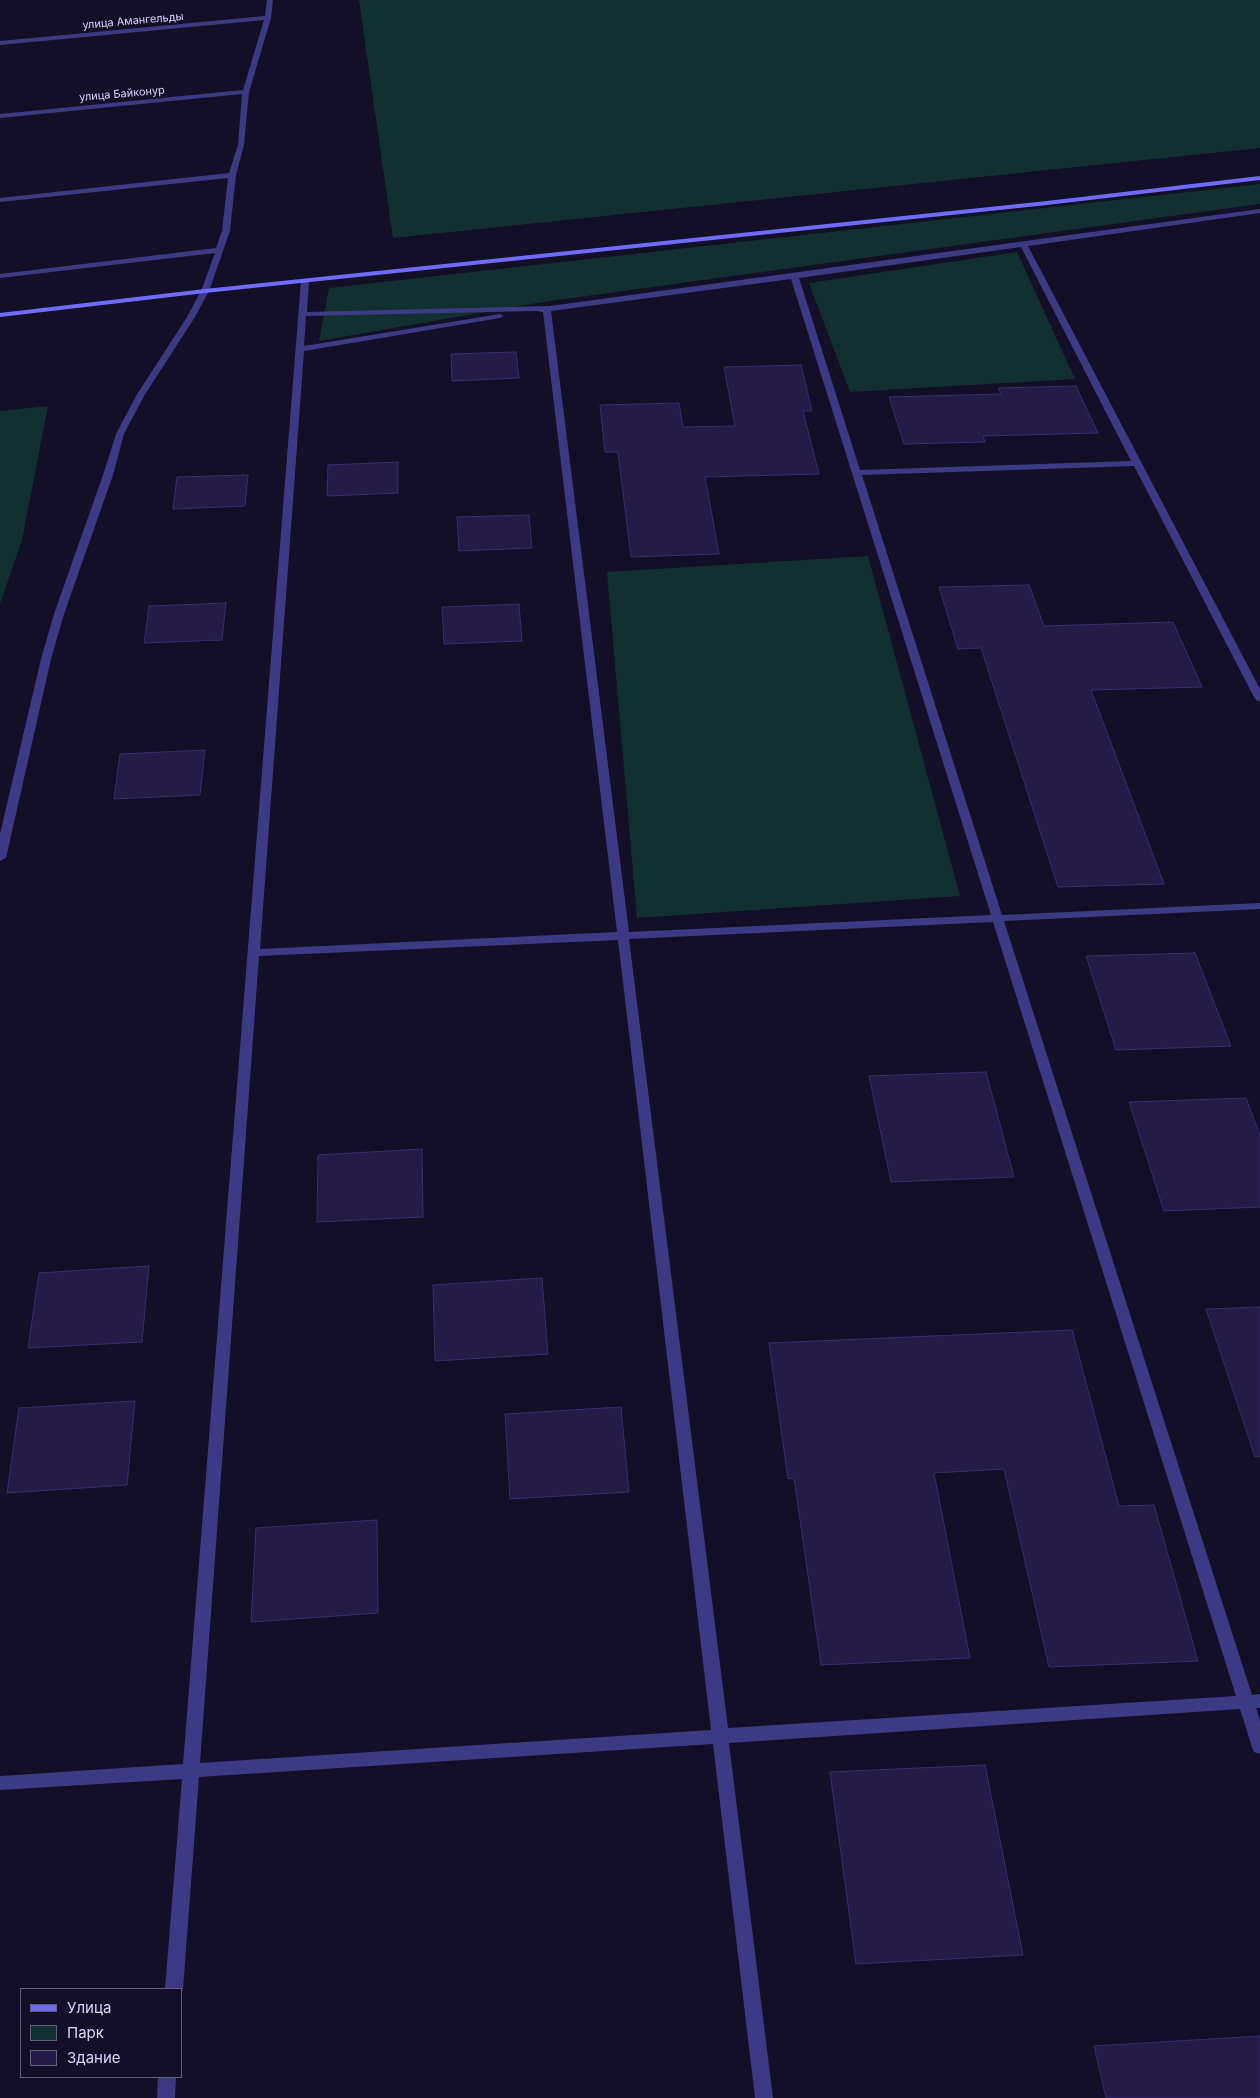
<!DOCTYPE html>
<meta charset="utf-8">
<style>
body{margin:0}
#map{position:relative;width:1260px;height:2098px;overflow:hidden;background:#130f26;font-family:Inter,sans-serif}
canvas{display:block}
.legend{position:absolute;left:20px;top:1988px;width:162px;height:90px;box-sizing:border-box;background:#130f26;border:1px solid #625e7d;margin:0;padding:6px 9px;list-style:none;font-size:15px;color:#d9d4ff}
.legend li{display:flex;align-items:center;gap:10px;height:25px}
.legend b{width:25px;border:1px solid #625e7d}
</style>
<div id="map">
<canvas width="1260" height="2098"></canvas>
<ul class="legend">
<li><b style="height:6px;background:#6f6bff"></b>Улица</li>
<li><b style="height:14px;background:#12302f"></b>Парк</li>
<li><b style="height:14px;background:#241b47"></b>Здание</li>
</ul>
</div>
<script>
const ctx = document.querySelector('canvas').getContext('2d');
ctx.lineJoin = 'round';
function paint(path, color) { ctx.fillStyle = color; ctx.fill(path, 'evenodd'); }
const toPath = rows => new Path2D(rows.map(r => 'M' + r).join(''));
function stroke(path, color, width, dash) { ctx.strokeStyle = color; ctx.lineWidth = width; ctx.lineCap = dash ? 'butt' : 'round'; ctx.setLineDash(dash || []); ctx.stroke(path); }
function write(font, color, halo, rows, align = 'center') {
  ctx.font = font + ' Inter,sans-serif'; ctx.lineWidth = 4.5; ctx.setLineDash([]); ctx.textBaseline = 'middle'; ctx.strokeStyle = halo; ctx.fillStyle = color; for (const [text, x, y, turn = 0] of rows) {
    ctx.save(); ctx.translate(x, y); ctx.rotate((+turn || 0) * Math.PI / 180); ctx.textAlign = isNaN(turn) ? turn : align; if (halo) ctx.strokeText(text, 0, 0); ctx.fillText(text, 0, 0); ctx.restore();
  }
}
paint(toPath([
 [359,0,1260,0,1260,148,393,238],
 [1260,184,1260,204,543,302,319,341,329,288],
 [1017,252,1075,379,850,392,809,283],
 [48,406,22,540,0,604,0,411],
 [868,556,960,896,637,918,607,572]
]), '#12302f');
const building = toPath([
 [516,352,519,378,452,381,451,354,516,352],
 [801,365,812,411,803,411,819,474,705,477,719,554,631,557,618,452,605,452,600,405,679,403,683,427,735,426,724,367,801,365],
 [1076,386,1098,433,983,436,985,442,904,444,889,397,1001,394,998,388,1076,386],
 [398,462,398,493,327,496,328,465,398,462],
 [248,475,245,506,173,509,177,477,248,475],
 [529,515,532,548,459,551,457,517,529,515],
 [1029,585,1044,626,1173,622,1202,687,1091,690,1164,884,1058,887,981,648,958,649,939,587,1029,585],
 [226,603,222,640,144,643,149,606,226,603],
 [519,604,522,641,444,644,442,607,519,604],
 [205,750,200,795,114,799,120,754,205,750],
 [1195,953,1231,1046,1116,1050,1086,956,1195,953],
 [986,1072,1014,1177,891,1182,869,1076,986,1072],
 [1246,1098,1260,1135,1260,1207,1164,1211,1129,1102,1246,1098],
 [422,1149,423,1217,317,1222,318,1155,422,1149],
 [149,1266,142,1342,28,1348,39,1273,149,1266],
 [542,1278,548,1354,435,1361,433,1285,542,1278],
 [1260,1307,1260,1456,1255,1457,1206,1309,1260,1307],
 [1072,1330,1119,1506,1154,1505,1198,1661,1049,1667,1004,1469,934,1473,970,1658,821,1665,794,1478,788,1479,769,1343,1072,1330],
 [135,1401,127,1485,7,1493,19,1408,135,1401],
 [621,1407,629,1492,510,1499,505,1414,621,1407],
 [377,1520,378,1613,251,1622,256,1528,377,1520],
 [985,1765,1023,1955,856,1964,830,1772,985,1765],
 [1260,2036,1260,2098,1106,2098,1094,2046,1260,2036]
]);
paint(building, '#241b47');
stroke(building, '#3b2d73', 1);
paint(toPath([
 [267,0,273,0,271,18,249,92,244,145,236,175,230,231,209,291,195,317,144,396,124,434,113,475,64,614,51,659,6,858,0,861,0,834,41,659,54,614,103,475,116,434,136,396,187,317,201,291,215,253,0,278,0,274,216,248,222,231,228,178,0,202,0,198,229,173,238,145,242,94,0,118,0,114,243,90,264,20,0,45,0,41,265,16,267,0],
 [1260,209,1260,213,1028,246,1260,689,1260,702,1255,699,1134,466,862,475,1002,915,1260,903,1260,909,1004,921,1252,1695,1260,1694,1260,1708,1256,1708,1260,1721,1260,1754,1254,1752,1252,1747,1240,1709,729,1743,773,2098,755,2098,713,1744,199,1777,183,1989,181,1993,181,1989,165,1989,182,1779,0,1790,0,1776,183,1764,301,281,305,279,309,281,307,312,550,306,1260,209],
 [1021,247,1131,461,860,470,799,278,1021,247],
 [791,279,991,915,629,932,551,311,791,279],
 [536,311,543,312,617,932,260,949,304,351,500,318,504,316,500,314,304,346,306,316,536,311],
 [993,922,1236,1696,728,1728,629,939,993,922],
 [618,940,711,1730,200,1763,259,956,618,940],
 [158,2077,176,2077,175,2098,157,2098,158,2077]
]), '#3d3a85');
paint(toPath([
 [1260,176,1260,180,1047,205,205,293,0,317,0,313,205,289,1047,201,1260,176]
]), '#6f6bff');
write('11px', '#d9d4ff', '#130f26', [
 ["улица Амангельды",133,21,-5],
 ["улица Байконур",122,94,-5]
]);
</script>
